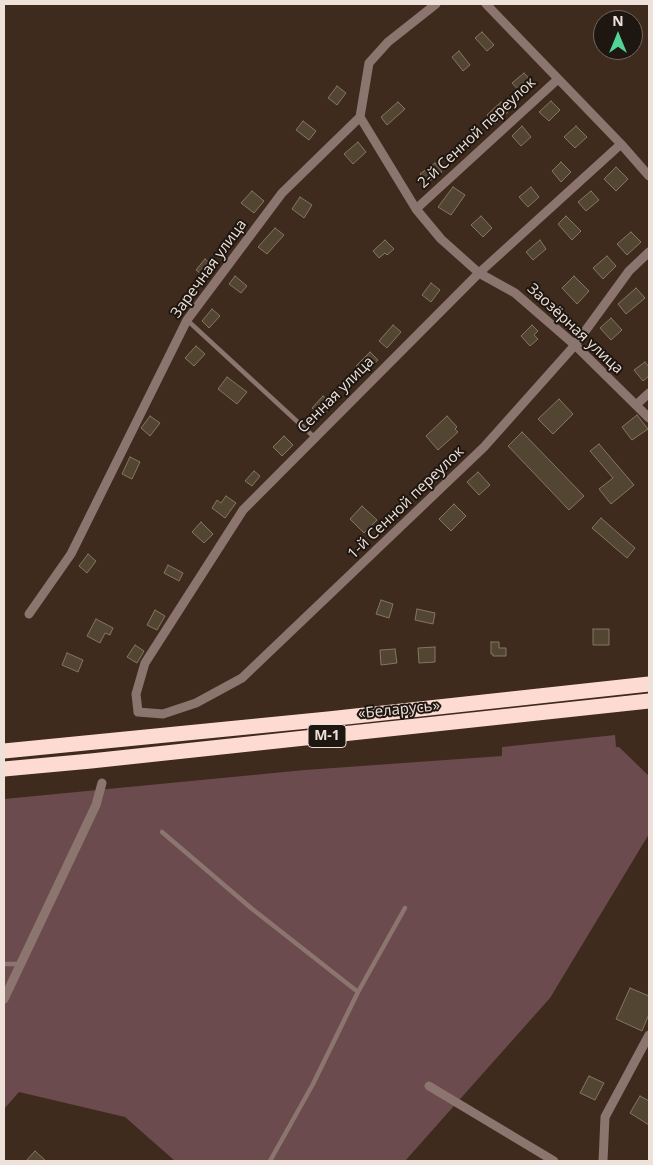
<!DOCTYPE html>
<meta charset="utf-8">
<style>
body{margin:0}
#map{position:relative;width:653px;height:1165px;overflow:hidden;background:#3e2b1e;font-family:"Open Sans",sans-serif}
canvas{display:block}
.frame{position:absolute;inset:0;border:5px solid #eee1d9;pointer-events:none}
.north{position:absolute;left:593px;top:10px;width:50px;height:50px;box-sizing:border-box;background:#1e1610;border:1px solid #716760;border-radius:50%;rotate:0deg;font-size:14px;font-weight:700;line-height:20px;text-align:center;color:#eee1d9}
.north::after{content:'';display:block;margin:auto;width:18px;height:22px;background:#52d397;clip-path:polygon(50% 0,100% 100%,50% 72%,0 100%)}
</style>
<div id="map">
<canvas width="653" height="1165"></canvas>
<div class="frame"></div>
<div class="north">N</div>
</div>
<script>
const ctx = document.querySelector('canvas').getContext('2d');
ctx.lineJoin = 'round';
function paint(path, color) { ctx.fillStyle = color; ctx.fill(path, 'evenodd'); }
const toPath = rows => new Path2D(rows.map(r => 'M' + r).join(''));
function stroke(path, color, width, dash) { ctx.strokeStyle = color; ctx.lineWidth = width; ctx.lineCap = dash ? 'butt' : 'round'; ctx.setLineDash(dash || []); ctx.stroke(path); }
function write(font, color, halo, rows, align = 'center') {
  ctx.font = font + ' "Open Sans",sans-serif'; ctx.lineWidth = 4; ctx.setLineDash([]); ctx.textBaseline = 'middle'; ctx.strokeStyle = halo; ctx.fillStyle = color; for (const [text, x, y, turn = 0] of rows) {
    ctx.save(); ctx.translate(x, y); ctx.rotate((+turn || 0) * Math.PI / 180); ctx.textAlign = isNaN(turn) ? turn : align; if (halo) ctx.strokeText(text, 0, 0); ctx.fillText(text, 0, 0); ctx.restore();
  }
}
paint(toPath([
 [615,735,616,747,619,747,649,776,649,834,550,998,405,1161,175,1161,125,1117,19,1092,4,1109,4,799,305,770,502,756,502,747]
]), '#6b4b4d');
const building = toPath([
 [482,32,494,45,487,51,475,38,482,32],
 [459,51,470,65,463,71,452,57,459,51],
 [524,73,534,84,523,95,512,83,524,73],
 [337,86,346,93,337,105,328,98,337,86],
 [551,101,560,110,549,121,539,112,551,101],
 [398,102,405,109,387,125,381,117,398,102],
 [501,102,509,111,495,124,487,115,501,102],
 [303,121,316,131,309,140,296,130,303,121],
 [522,126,531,137,521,146,512,136,522,126],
 [576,126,587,137,575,148,564,137,576,126],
 [358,142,366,152,353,164,344,154,358,142],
 [561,162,571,172,561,182,552,171,561,162],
 [435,163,442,172,427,183,420,174,435,163],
 [616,167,628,179,616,191,604,179,616,167],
 [453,187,465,195,451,215,438,207,453,187],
 [531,187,539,197,528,207,519,197,531,187],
 [252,191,264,201,254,213,241,203,252,191],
 [591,191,599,200,586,211,578,202,591,191],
 [300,197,312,205,304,218,292,209,300,197],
 [481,216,492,228,483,237,471,225,481,216],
 [566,216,581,231,572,240,558,224,566,216],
 [275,228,284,235,267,254,258,247,275,228],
 [631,232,641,242,627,255,617,244,631,232],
 [385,240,394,249,387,255,385,253,379,258,373,251,385,240],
 [540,240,546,249,533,260,526,252,540,240],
 [607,256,616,266,603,279,593,268,607,256],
 [205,259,213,266,205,277,196,270,205,259],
 [235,276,247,286,241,293,229,284,235,276],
 [574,276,589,291,577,304,562,288,574,276],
 [431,283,440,290,431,302,422,295,431,283],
 [636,288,645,298,626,314,618,304,636,288],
 [212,309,220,316,209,328,202,321,212,309],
 [611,318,622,330,611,340,600,328,611,318],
 [393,325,401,332,387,348,379,341,393,325],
 [532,325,538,331,534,335,538,339,530,346,521,336,532,325],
 [196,346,205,354,194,366,185,358,196,346],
 [370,352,378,360,364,374,356,366,370,352],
 [645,362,649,367,649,376,643,381,634,370,645,362],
 [227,377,247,392,237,404,218,389,227,377],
 [323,396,334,404,322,417,312,408,323,396],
 [559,399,573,414,553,434,538,419,559,399],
 [637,415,648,429,632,440,622,427,637,415],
 [150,416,160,423,150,436,141,428,150,416],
 [447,416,457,427,455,429,458,432,438,450,426,436,447,416],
 [522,432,584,496,569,510,508,446,522,432],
 [284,436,293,445,282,456,273,447,284,436],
 [599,444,634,485,611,504,599,489,613,478,590,451,599,444],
 [130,457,140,462,132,479,122,474,130,457],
 [254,471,260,476,252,486,245,481,254,471],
 [478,472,490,485,479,495,467,482,478,472],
 [226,496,236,503,225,518,212,508,217,500,221,503,226,496],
 [454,504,466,516,451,531,439,519,454,504],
 [362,506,377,520,364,533,350,519,362,506],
 [601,518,635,548,627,558,592,528,601,518],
 [201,522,213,534,204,543,192,532,201,522],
 [88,554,96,561,87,573,79,566,88,554],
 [168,565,183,573,179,581,164,573,168,565],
 [381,600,393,604,389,618,376,614,381,600],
 [417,609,435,613,433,624,415,620,417,609],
 [155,610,165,616,157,630,147,625,155,610],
 [96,619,113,628,110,635,105,633,100,643,87,636,96,619],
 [593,629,609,629,609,645,593,645,593,629],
 [491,642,499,642,499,648,506,648,506,656,493,656,493,654,491,654,491,642],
 [135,645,144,651,137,663,127,657,135,645],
 [435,647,435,662,419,663,418,648,435,647],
 [395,649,397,663,381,665,380,650,395,649],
 [67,653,83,660,78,672,62,665,67,653],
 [630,988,649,996,649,1014,642,1031,616,1019,630,988],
 [589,1076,604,1083,595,1100,580,1093,589,1076],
 [640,1096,649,1101,649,1125,630,1113,640,1096],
 [35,1151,46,1161,26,1161,35,1151]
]);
paint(building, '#524531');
stroke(building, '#857662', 1);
stroke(toPath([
 [187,320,314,437],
 [162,832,251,908,358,992],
 [4,964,20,964],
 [270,1161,313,1084,358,992,405,908]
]), '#8c756f', 4.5);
stroke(toPath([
 [486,4,621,144,649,176],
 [360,117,416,209,441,239,479,273,515,293,575,345,649,418],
 [621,144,479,273,243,510,145,663,136,694,138,712,163,714,196,703,242,678,484,447,575,345,629,271,649,252],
 [416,209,558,79],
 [636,405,649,393],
 [29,614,71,554,187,320,282,193,360,117,369,63,388,42,436,4],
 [4,999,96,805,102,783],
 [429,1086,554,1161],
 [603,1161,605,1117,649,1035]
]), '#8c756f', 9);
stroke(toPath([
 [4,751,328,719,649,684],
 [4,769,91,761,649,701]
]), '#fedbd2', 15);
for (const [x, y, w] of [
 [327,736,38]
]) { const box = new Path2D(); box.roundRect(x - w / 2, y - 11.5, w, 23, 4); ctx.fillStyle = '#1e1610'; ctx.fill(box); stroke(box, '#eee1d9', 1); }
write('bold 14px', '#eee1d9', null, [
 ["М-1",327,736]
]);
write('15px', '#eee1d9', '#1e1610', [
 ["2-й Сенной переулок",477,133,-43],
 ["Заречная улица",209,269,-54],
 ["Заозёрная улица",575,329,43],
 ["Сенная улица",336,395,-45],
 ["1-й Сенной переулок",406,503,-44],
 ["«Беларусь»",399,710,-6]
]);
</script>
